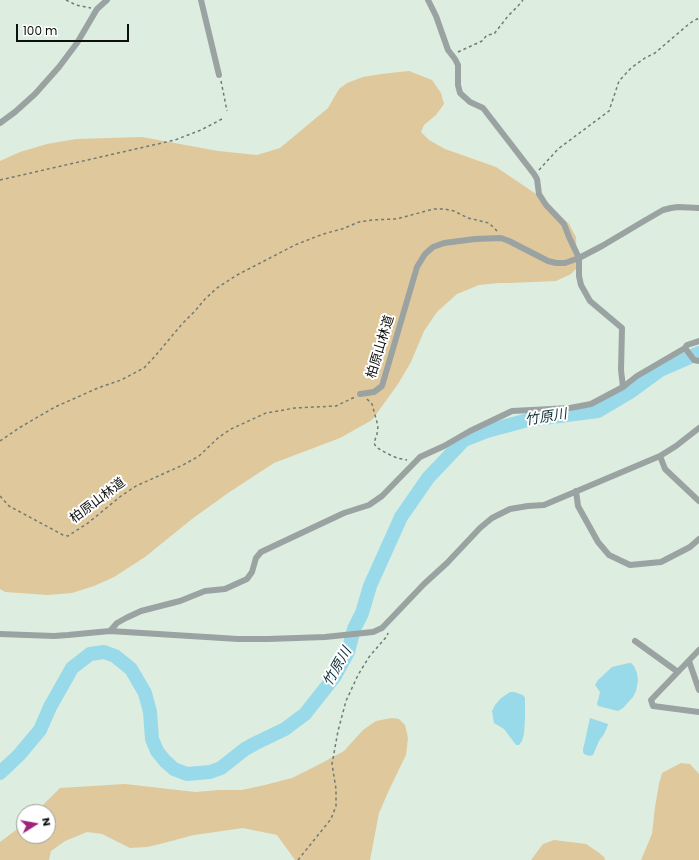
<!DOCTYPE html>
<meta charset="utf-8">
<style>
body{margin:0}
#map{position:relative;width:699px;height:860px;overflow:hidden;background:#ddeddf;font-family:Poppins,sans-serif}
canvas{display:block}
.north{position:absolute;left:16px;top:804px;width:40px;height:40px;box-sizing:border-box;background:#fff;border:1px solid #9ea09e;border-radius:50%;rotate:79deg;font-size:11px;font-weight:700;line-height:16px;text-align:center;color:#0c110d}
.north::after{content:'';display:block;margin:auto;width:14px;height:18px;background:#9f2379;clip-path:polygon(50% 0,100% 100%,50% 72%,0 100%)}
.scale{position:absolute;left:16px;top:24px;width:113px;height:18px;box-sizing:border-box;border:2px solid #0c110d;border-top:0;padding-left:5px;font-size:12px;line-height:14px;white-space:nowrap;color:#0c110d;-webkit-text-stroke:3px #fff;paint-order:stroke}
</style>
<div id="map">
<canvas width="699" height="860"></canvas>
<div class="north">N</div>
<div class="scale">100 m</div>
</div>
<script>
const ctx = document.querySelector('canvas').getContext('2d');
ctx.lineJoin = 'round';
function paint(path, color) { ctx.fillStyle = color; ctx.fill(path, 'evenodd'); }
const toPath = rows => new Path2D(rows.map(r => 'M' + r).join(''));
function stroke(path, color, width, dash) { ctx.strokeStyle = color; ctx.lineWidth = width; ctx.lineCap = dash ? 'butt' : 'round'; ctx.setLineDash(dash || []); ctx.stroke(path); }
function write(font, color, halo, rows, align = 'center') {
  ctx.font = font + ' Poppins,"Noto Sans JP",sans-serif'; ctx.lineWidth = 4; ctx.setLineDash([]); ctx.textBaseline = 'middle'; ctx.strokeStyle = halo; ctx.fillStyle = color; for (const [text, x, y, turn = 0] of rows) {
    ctx.save(); ctx.translate(x, y); ctx.rotate((+turn || 0) * Math.PI / 180); ctx.textAlign = isNaN(turn) ? turn : align; if (halo) ctx.strokeText(text, 0, 0); ctx.fillText(text, 0, 0); ctx.restore();
  }
}
paint(toPath([
 [409,71,432,80,441,93,444,104,436,115,424,125,421,132,429,140,445,149,496,167,545,200,569,224,576,237,577,268,571,274,556,281,509,283,499,283,479,285,457,294,437,312,424,331,411,362,398,384,372,420,340,438,274,463,228,493,192,519,145,557,114,577,94,586,72,593,48,595,5,592,0,589,0,161,20,152,47,144,76,139,142,137,218,151,257,155,280,148,328,108,339,89,347,83,363,77,381,74],
 [392,718,399,719,405,725,408,738,406,755,389,790,379,813,370,860,295,860,277,835,243,828,194,835,160,844,147,847,130,848,102,834,87,832,65,841,51,851,49,860,0,860,0,842,24,824,24,836,48,836,48,812,36,812,60,788,125,784,195,792,219,790,242,790,265,785,292,778,318,765,344,751,363,730,376,721],
 [681,763,690,764,699,774,699,860,641,860,652,834,655,807,659,784,662,773],
 [554,840,586,844,598,852,604,857,605,860,531,860,543,844]
]), '#dfc89c');
paint(toPath([
 [629,663,631,663,634,666,637,673,638,680,636,691,633,697,623,708,618,711,598,706,597,704,600,692,595,685,598,680,612,667],
 [510,692,514,692,523,695,525,698,525,718,524,734,522,741,519,745,516,745,504,729,494,723,492,711,495,705,501,698],
 [590,718,608,724,608,725,604,734,599,741,593,755,589,756,584,754,583,752,583,749,585,741]
]), '#99daea');
stroke(toPath([
 [0,773,19,755,40,730,50,707,72,668,90,654,104,652,115,656,131,669,145,693,150,712,152,739,157,751,165,761,174,769,187,774,210,772,221,768,245,749,256,743,285,729,305,714,335,676,348,652,354,629,362,613,370,586,401,517,428,478,464,440,487,431,528,420,598,411,630,392,660,370,699,353]
]), '#99daea', 14);
stroke(toPath([
 [66,0,76,5,91,8],
 [458,52,482,41,487,35,494,34,508,16,518,6,523,0],
 [221,81,227,111],
 [539,170,558,149,609,111,619,81,631,68,645,58,655,53,690,23,699,18],
 [0,180,175,140,201,130,222,119],
 [367,399,372,404,378,426,377,434,374,443,376,447,386,453,397,458,407,460],
 [0,441,19,428,55,407,98,388,121,380,144,368,156,355,182,324,195,311,205,299,217,288,237,275,295,245,323,234,342,229,359,222,372,220,396,219,434,209,444,209,454,211,468,218,489,223,498,232],
 [0,496,9,506,63,535,68,536,88,523,121,496,136,486,183,465,199,456,219,437,231,429,266,413,295,408,336,406,355,397],
 [298,860,331,819,336,806,336,789,332,764,338,731,346,701,358,675,369,657,387,636,388,633]
]), '#717b72', 1.5, [3, 3]);
stroke(toPath([
 [201,0,219,75],
 [428,0,436,16,448,50,455,59,458,65,458,85,460,93,470,102,483,108,534,174,537,179,539,194,546,205,564,224,569,237,579,258,579,276,581,285,590,301,622,328,621,370,623,387],
 [0,123,15,112,35,94,59,67,77,43,97,9,107,0],
 [685,348,694,360,699,361],
 [360,394,374,392,382,386,417,267,425,254,433,247,444,243,475,239,501,238,509,241,548,261,556,263,565,263,579,258,602,246,644,221,663,210,671,208,678,207,699,208],
 [660,456,665,469,699,501],
 [576,491,578,506,598,542,609,555,630,565,661,562,690,547,699,539],
 [110,631,117,623,126,618,141,611,180,601,205,591,225,589,247,579,252,572,256,558,261,552,344,513,369,505,382,496,420,457,444,446,470,431,512,411,570,408,591,404,623,387,637,376,685,348,687,345,699,341],
 [0,634,54,636,68,635,110,631,238,639,268,639,325,637,373,632,382,628,424,584,447,563,480,528,492,518,510,509,528,506,544,505,660,456,676,446,699,428],
 [635,641,678,672],
 [699,650,651,700,653,706,699,712],
 [689,661,699,690]
]), '#9aa3a1', 6);
write('13px', '#0c110d', '#fff', [
 ["柏原山林道",381,347,-73],
 ["柏原山林道",98,501,-37]
]);
write('italic 14px', '#113139', '#fff', [
 ["竹原川",546,418,-9],
 ["竹原川",338,667,-60]
]);
</script>
